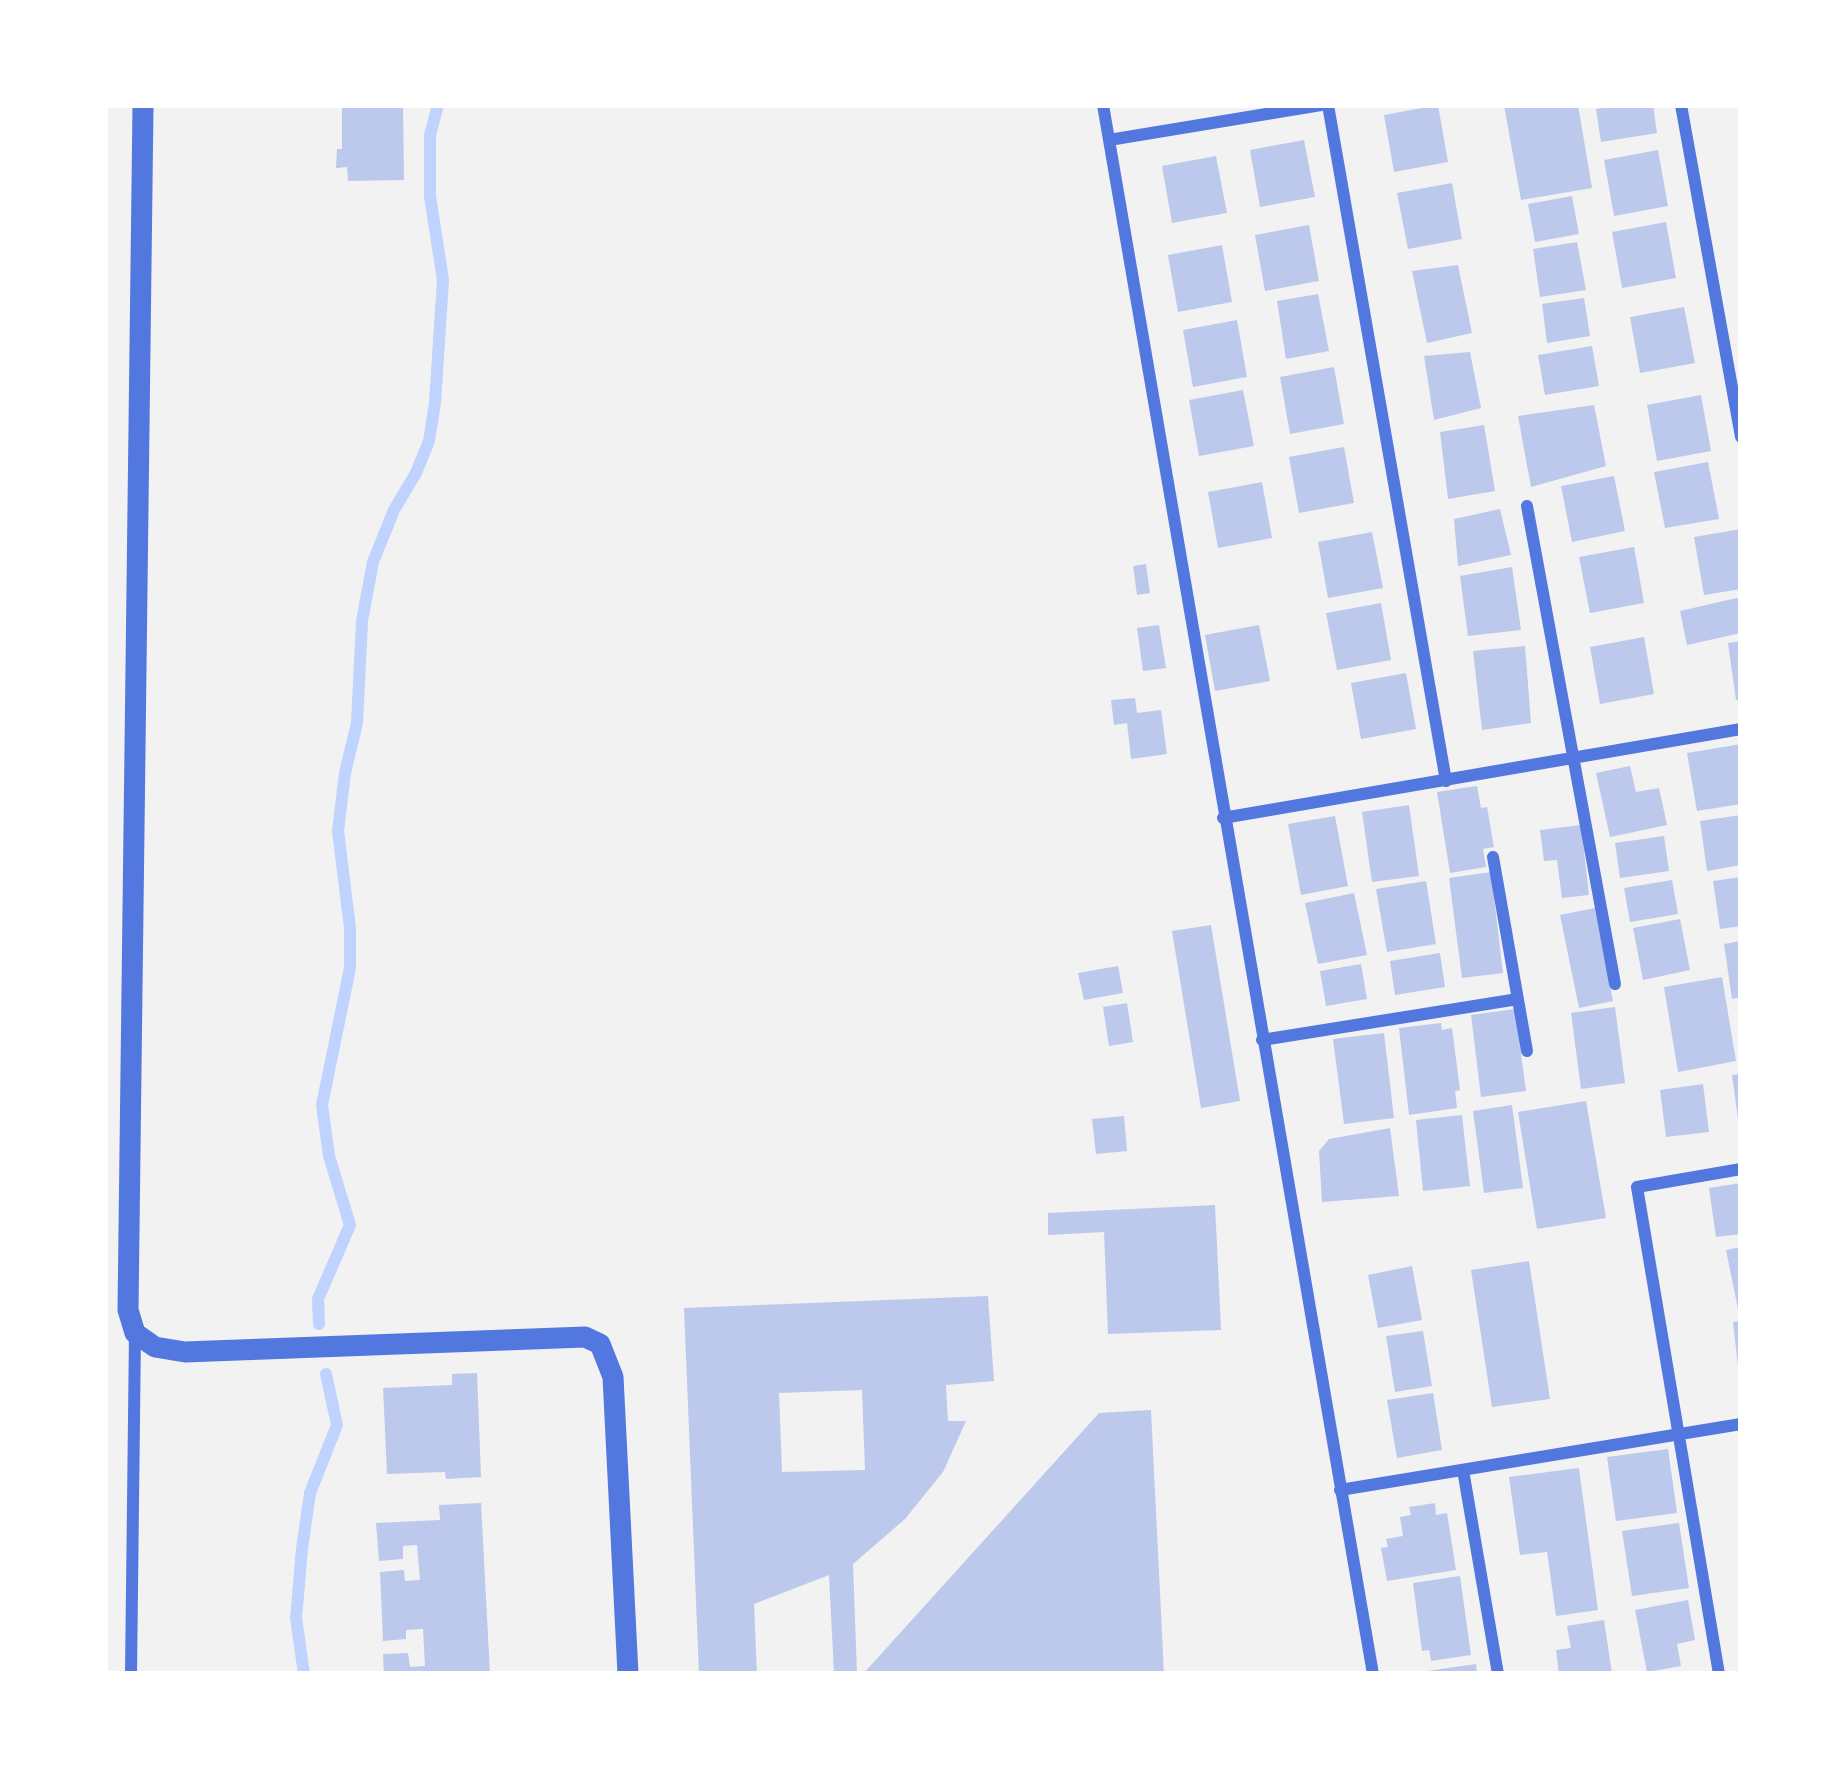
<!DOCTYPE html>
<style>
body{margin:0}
#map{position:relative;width:1846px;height:1779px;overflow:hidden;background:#f2f2f2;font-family:"PT Sans Narrow",sans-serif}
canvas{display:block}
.frame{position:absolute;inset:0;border:108px solid #fff;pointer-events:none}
</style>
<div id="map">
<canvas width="1846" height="1779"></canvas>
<div class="frame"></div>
</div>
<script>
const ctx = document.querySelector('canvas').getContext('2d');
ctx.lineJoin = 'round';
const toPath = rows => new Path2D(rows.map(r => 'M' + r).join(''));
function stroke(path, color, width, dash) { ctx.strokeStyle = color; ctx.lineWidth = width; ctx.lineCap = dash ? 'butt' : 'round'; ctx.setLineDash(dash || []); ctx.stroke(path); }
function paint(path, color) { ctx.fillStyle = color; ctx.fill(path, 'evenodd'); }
stroke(toPath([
 [319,1324,318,1299,350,1225,329,1156,322,1105,350,968,350,928,338,831,345,773,357,723,362,621,373,562,394,510,416,473,429,441,435,403,443,280,430,196,430,135,438,105],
 [304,1674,296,1618,302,1549,310,1493,337,1425,326,1374]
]), '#bfd3fe', 12);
paint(toPath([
 [403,105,404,180,348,181,347,167,336,168,337,149,342,149,342,106],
 [1438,105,1448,162,1394,172,1384,115],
 [1504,105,1578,105,1592,188,1521,200],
 [1625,105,1653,105,1657,133,1601,142,1596,109],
 [1304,140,1315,197,1260,207,1250,150],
 [1658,150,1668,206,1614,216,1604,160],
 [1216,156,1227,213,1172,223,1162,166],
 [1452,183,1462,239,1408,249,1397,193],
 [1572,196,1579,234,1535,242,1528,204],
 [1666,222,1676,278,1622,288,1612,232],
 [1309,225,1319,281,1265,291,1255,235],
 [1577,242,1586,290,1540,297,1533,249],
 [1222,245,1232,302,1178,312,1168,255],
 [1458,265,1472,333,1427,343,1412,271],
 [1318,294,1329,351,1286,359,1277,301],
 [1584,298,1590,336,1547,343,1542,304],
 [1684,307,1695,363,1640,373,1630,317],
 [1237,320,1247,377,1193,387,1183,330],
 [1592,346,1599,386,1545,395,1538,355],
 [1470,352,1481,408,1434,420,1424,356],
 [1334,367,1344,424,1290,434,1280,377],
 [1243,390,1254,446,1199,456,1189,400],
 [1701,395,1711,451,1657,461,1647,405],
 [1594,405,1606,466,1531,487,1518,416],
 [1484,425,1495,491,1448,499,1440,432],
 [1344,447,1354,503,1299,513,1289,457],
 [1708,462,1719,519,1665,528,1654,472],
 [1614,476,1625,531,1572,542,1561,486],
 [1262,482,1272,538,1218,548,1208,492],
 [1500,509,1511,555,1458,566,1454,519],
 [1741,529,1741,589,1704,595,1694,537],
 [1372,532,1383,588,1328,598,1318,542],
 [1634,547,1644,603,1590,613,1579,557],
 [1146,564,1150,593,1137,595,1133,566],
 [1512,567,1521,630,1468,636,1460,576],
 [1741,597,1741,633,1687,645,1680,611],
 [1381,603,1391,660,1337,670,1326,613],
 [1159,625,1166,668,1143,671,1137,628],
 [1259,625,1270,681,1215,691,1205,635],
 [1644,637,1654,694,1600,704,1590,647],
 [1741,641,1741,700,1736,700,1728,643],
 [1525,646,1531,723,1482,730,1473,651],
 [1406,673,1416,729,1361,739,1351,683],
 [1135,698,1137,713,1161,710,1167,754,1131,759,1127,723,1114,725,1111,700],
 [1741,744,1741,804,1697,811,1687,753],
 [1630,766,1636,792,1659,788,1667,825,1610,837,1596,773],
 [1477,786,1481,808,1487,807,1494,847,1483,849,1486,867,1450,873,1437,792],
 [1409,805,1419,876,1372,882,1362,812],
 [1741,815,1741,865,1707,871,1700,821],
 [1335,816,1348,886,1301,895,1288,824],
 [1581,825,1589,895,1562,898,1557,860,1544,861,1540,830],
 [1664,836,1669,871,1620,878,1615,843],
 [1491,872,1503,973,1462,978,1449,878],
 [1741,877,1741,926,1720,929,1713,881],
 [1672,880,1678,914,1630,922,1624,888],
 [1426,881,1436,944,1387,952,1376,889],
 [1354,893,1367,955,1318,964,1305,903],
 [1595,908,1613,1001,1579,1008,1560,915],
 [1680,919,1690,970,1643,980,1633,928],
 [1211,925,1240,1101,1201,1108,1172,931],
 [1741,941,1741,997,1732,999,1724,944],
 [1440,953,1445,987,1395,995,1390,961],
 [1361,964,1367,999,1326,1006,1320,971],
 [1118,966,1123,993,1084,1000,1078,973],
 [1722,977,1736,1061,1678,1072,1664,987],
 [1127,1003,1133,1042,1109,1046,1103,1007],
 [1615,1007,1625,1083,1581,1089,1571,1013],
 [1515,1009,1526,1091,1481,1097,1471,1015],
 [1441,1023,1442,1030,1452,1028,1460,1090,1455,1091,1457,1108,1409,1115,1399,1028],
 [1384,1033,1394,1118,1344,1124,1333,1039],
 [1741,1074,1741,1119,1738,1119,1732,1075],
 [1703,1084,1709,1132,1666,1137,1660,1090],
 [1586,1101,1606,1218,1537,1229,1518,1112],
 [1512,1105,1523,1188,1484,1193,1473,1111],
 [1462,1115,1470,1186,1423,1191,1416,1120],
 [1124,1116,1127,1151,1096,1154,1092,1119],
 [1390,1128,1399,1196,1322,1202,1319,1151,1329,1139],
 [1741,1183,1741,1234,1716,1237,1709,1188],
 [1215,1205,1221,1330,1108,1334,1104,1232,1048,1235,1048,1213],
 [1741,1247,1741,1313,1739,1314,1726,1250],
 [1529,1261,1550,1399,1492,1407,1471,1270],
 [1412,1266,1422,1320,1378,1328,1368,1275],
 [988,1296,994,1381,946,1385,948,1421,966,1421,943,1472,905,1519,853,1564,857,1674,834,1674,829,1575,754,1604,757,1674,699,1674,684,1308],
 [862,1390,865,1470,782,1472,779,1393],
 [1741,1321,1741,1366,1738,1366,1733,1322],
 [1423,1331,1432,1386,1395,1392,1386,1336],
 [477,1373,481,1477,446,1479,445,1472,387,1474,383,1388,452,1385,452,1374],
 [1433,1393,1442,1450,1397,1458,1387,1400],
 [1151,1410,1164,1674,863,1674,1099,1413],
 [1668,1449,1677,1513,1616,1521,1607,1457],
 [1579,1468,1598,1610,1556,1616,1547,1552,1520,1555,1509,1477],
 [481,1503,490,1674,384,1674,383,1654,408,1653,410,1667,425,1666,423,1629,406,1630,406,1639,383,1641,380,1572,404,1570,405,1581,420,1580,417,1545,403,1546,403,1559,379,1561,376,1523,440,1520,439,1505],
 [1435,1503,1436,1515,1447,1513,1456,1570,1387,1581,1381,1548,1388,1547,1386,1539,1403,1536,1400,1517,1411,1515,1409,1507],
 [1679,1523,1689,1588,1632,1596,1622,1531],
 [1460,1576,1471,1655,1431,1661,1429,1650,1422,1651,1413,1583],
 [1688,1600,1695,1640,1677,1644,1681,1666,1647,1672,1635,1610],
 [1604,1620,1612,1674,1559,1674,1556,1650,1571,1648,1567,1626],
 [1476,1664,1477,1674,1427,1674,1427,1671]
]), '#bdc9ec');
stroke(toPath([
 [1103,105,1373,1674],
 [1328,105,1446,781],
 [1681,105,1741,437],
 [1109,140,1321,105],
 [1527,506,1615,984],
 [1223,818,1741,729],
 [1493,857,1527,1051],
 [1262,1040,1518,999],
 [1463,1470,1498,1674],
 [1340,1490,1741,1424],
 [131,1674,135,1333],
 [1719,1674,1637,1187,1741,1169]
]), '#5277de', 12);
stroke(toPath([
 [143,105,128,1310,135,1333,155,1347,185,1352,585,1337,600,1344,613,1377,628,1674]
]), '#5277de', 21);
</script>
